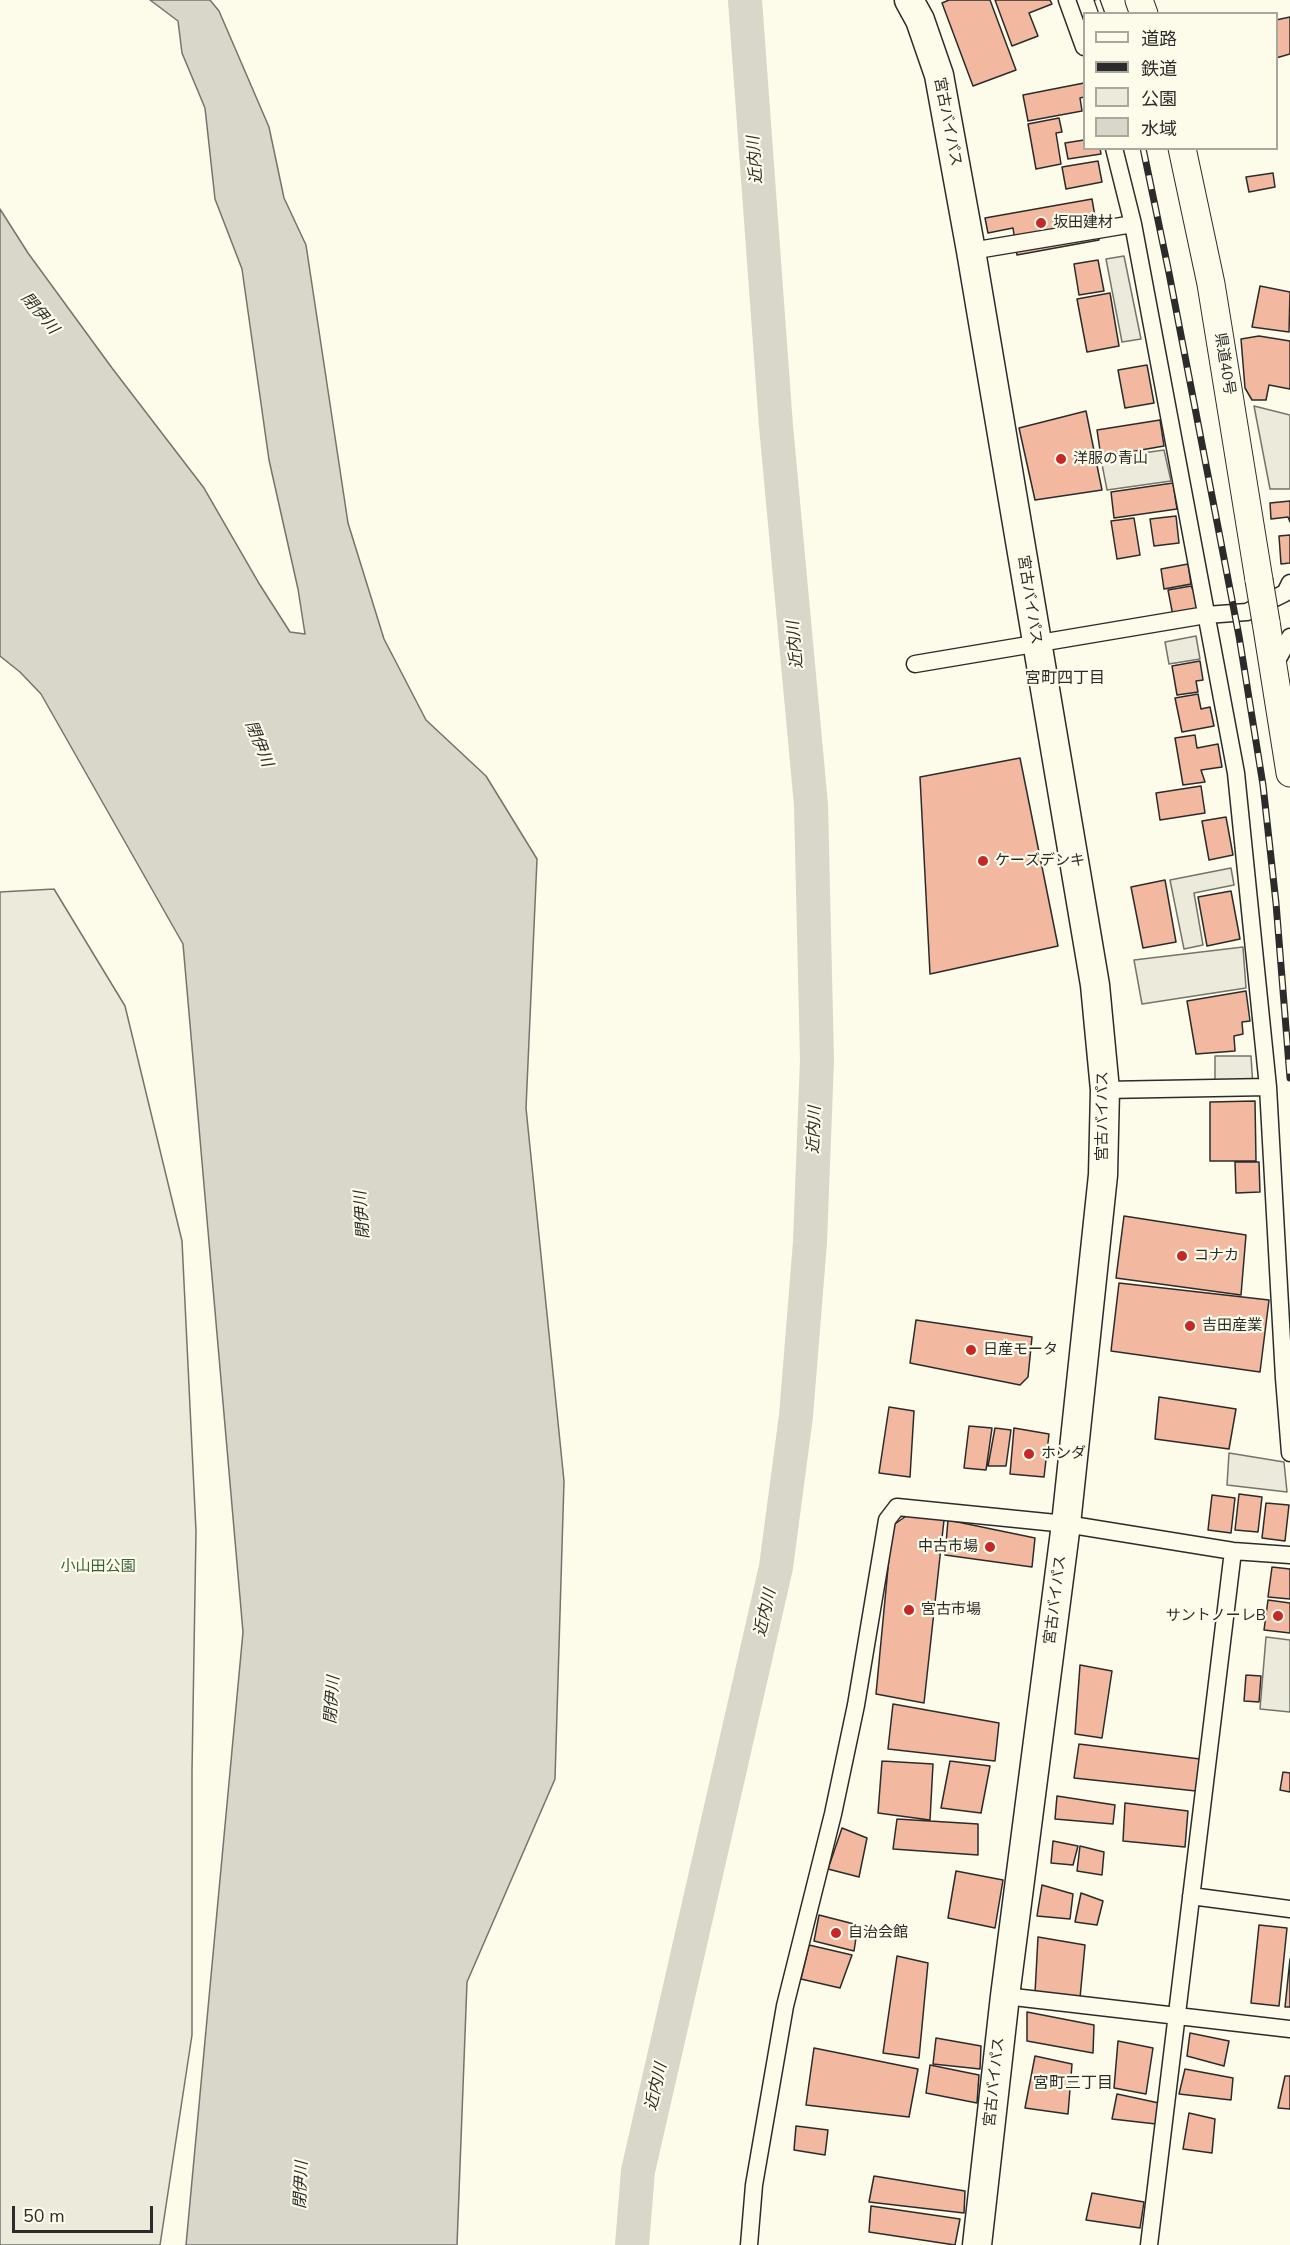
<!DOCTYPE html>
<meta charset="utf-8">
<style>
body{margin:0}
#map{position:relative;width:1290px;height:2245px;overflow:hidden;background:#fdfbea;font-family:"Nunito Sans","Noto Sans JP",sans-serif}
canvas{display:block}
.legend{position:absolute;left:1083px;top:12px;width:195px;height:138px;box-sizing:border-box;background:#fdfbea;border:2px solid #a9a89e;margin:0;padding:8px 10px;list-style:none;font-size:18px;color:#2b2b2b}
.legend li{display:flex;align-items:center;gap:12px;height:30px}
.legend b{width:30px;border:2px solid #a9a89e}
.scale{position:absolute;left:12px;top:2206px;width:141px;height:27px;box-sizing:border-box;border:3px solid #2b2b2b;border-top:0;padding-left:8px;font-size:18px;line-height:21px;white-space:nowrap;color:#2b2b2b;-webkit-text-stroke:4px #fdfbea;paint-order:stroke}
</style>
<div id="map">
<canvas width="1290" height="2245"></canvas>
<ul class="legend">
<li><b style="height:8px;background:#fdfbea"></b>道路</li>
<li><b style="height:8px;background:#2b2b2b"></b>鉄道</li>
<li><b style="height:16px;background:#ecebdb"></b>公園</li>
<li><b style="height:16px;background:#d8d7c9"></b>水域</li>
</ul>
<div class="scale">50 m</div>
</div>
<script>
const ctx = document.querySelector('canvas').getContext('2d');
ctx.lineJoin = 'round';
function paint(path, color) { ctx.fillStyle = color; ctx.fill(path, 'evenodd'); }
const toPath = rows => new Path2D(rows.map(r => 'M' + r).join(''));
function stroke(path, color, width, dash) { ctx.strokeStyle = color; ctx.lineWidth = width; ctx.lineCap = dash ? 'butt' : 'round'; ctx.setLineDash(dash || []); ctx.stroke(path); }
function write(font, color, halo, rows, align = 'center') {
  ctx.font = font + ' "Nunito Sans","Noto Sans JP",sans-serif'; ctx.lineWidth = 4.5; ctx.setLineDash([]); ctx.textBaseline = 'middle'; ctx.strokeStyle = halo; ctx.fillStyle = color; for (const [text, x, y, turn = 0] of rows) {
    ctx.save(); ctx.translate(x, y); ctx.rotate((+turn || 0) * Math.PI / 180); ctx.textAlign = isNaN(turn) ? turn : align; if (halo) ctx.strokeText(text, 0, 0); ctx.fillText(text, 0, 0); ctx.restore();
  }
}
const green = toPath([
 [1196,636,1200,659,1169,664,1165,642,1196,636],
 [54,889,125,1006,182,1241,196,1531,192,1771,192,2035,160,2245,0,2245,0,892,54,889],
 [1243,947,1246,988,1142,1004,1134,960,1243,947]
]);
paint(green, '#ecebdb');
stroke(green, '#74746e', 1.5);
const parking = toPath([
 [1124,256,1141,339,1122,342,1106,259,1124,256],
 [1254,406,1290,415,1290,489,1270,489,1254,406],
 [1164,450,1171,481,1107,490,1101,459,1164,450],
 [1231,868,1234,885,1194,893,1203,945,1184,949,1170,880,1231,868],
 [1215,1056,1251,1056,1253,1087,1215,1094,1215,1056],
 [1229,1453,1284,1462,1287,1492,1227,1485,1229,1453],
 [1266,1637,1290,1640,1290,1712,1260,1709,1266,1637]
]);
paint(parking, '#eceadb');
stroke(parking, '#74746e', 1.5);
const water = toPath([
 [150,0,210,0,219,11,269,127,284,198,306,245,348,523,384,639,426,720,486,776,537,859,526,1108,564,1481,555,1779,467,1982,457,2245,186,2245,243,1632,183,944,41,694,20,672,0,656,0,209,28,253,112,368,204,488,260,585,290,632,305,634,298,589,269,460,242,269,215,199,205,108,182,53,178,21,150,0]
]);
paint(water, '#d8d7c9');
stroke(water, '#74746e', 1.5);
stroke(toPath([
 [632,2245,638,2171,776,1567,796,1416,810,1242,817,1060,811,805,776,426,745,0]
]), '#d8d7c9', 34);
const building = toPath([
 [949,0,990,0,1016,70,973,86,942,3,949,0],
 [995,0,1050,0,1052,4,1029,13,1038,36,1012,46,995,0],
 [1290,17,1290,54,1276,58,1276,20,1290,17],
 [1084,83,1084,97,1080,98,1082,111,1028,121,1023,95,1084,83],
 [1059,118,1062,132,1056,133,1061,164,1036,169,1028,124,1059,118],
 [1084,140,1084,148,1100,148,1101,154,1068,159,1065,143,1084,140],
 [1098,161,1102,182,1066,189,1062,167,1098,161],
 [1273,173,1275,187,1249,192,1246,177,1273,173],
 [1092,199,1099,240,1017,255,1013,228,988,233,985,218,1092,199],
 [1098,260,1104,291,1079,295,1074,264,1098,260],
 [1260,286,1290,292,1289,332,1252,327,1260,286],
 [1110,293,1119,346,1087,352,1077,299,1110,293],
 [1259,336,1290,341,1290,389,1269,385,1266,400,1252,400,1245,388,1241,339,1259,336],
 [1147,365,1154,403,1125,408,1118,370,1147,365],
 [1086,411,1102,490,1035,500,1019,428,1086,411],
 [1160,420,1164,446,1101,457,1097,430,1160,420],
 [1173,483,1177,509,1114,518,1111,492,1173,483],
 [1290,501,1290,522,1288,517,1271,519,1270,503,1290,501],
 [1176,516,1179,543,1154,546,1150,519,1176,516],
 [1134,518,1140,555,1117,559,1111,521,1134,518],
 [1290,535,1290,563,1281,564,1279,536,1290,535],
 [1188,564,1191,584,1164,589,1161,569,1188,564],
 [1191,586,1206,615,1174,621,1168,590,1191,586],
 [1200,661,1203,680,1196,681,1198,692,1177,695,1172,666,1200,661],
 [1198,694,1201,709,1210,707,1214,726,1182,732,1175,698,1198,694],
 [1195,735,1197,748,1218,744,1222,767,1201,770,1205,782,1183,785,1175,738,1195,735],
 [1020,758,1058,946,930,974,920,777,1020,758],
 [1201,786,1205,813,1160,820,1156,793,1201,786],
 [1226,817,1233,855,1209,860,1202,821,1226,817],
 [1165,880,1176,942,1143,948,1131,887,1165,880],
 [1231,891,1240,939,1207,946,1198,897,1231,891],
 [1246,991,1250,1021,1242,1022,1243,1034,1234,1036,1235,1051,1196,1054,1187,1001,1246,991],
 [1255,1101,1256,1161,1210,1161,1210,1102,1255,1101],
 [1235,1162,1259,1162,1260,1192,1236,1193,1235,1162],
 [1124,1216,1246,1235,1241,1295,1116,1278,1124,1216],
 [1119,1283,1269,1300,1260,1372,1111,1351,1119,1283],
 [916,1320,1032,1337,1028,1377,1020,1385,910,1363,916,1320],
 [1159,1397,1236,1409,1229,1449,1155,1439,1159,1397],
 [889,1407,914,1411,910,1477,879,1473,889,1407],
 [969,1426,992,1428,986,1470,964,1468,969,1426],
 [995,1428,1011,1430,1006,1466,988,1466,995,1428],
 [1014,1428,1049,1434,1044,1477,1010,1474,1014,1428],
 [1239,1494,1262,1497,1258,1532,1235,1530,1239,1494],
 [1212,1495,1235,1498,1231,1533,1208,1530,1212,1495],
 [1266,1503,1289,1505,1285,1541,1262,1538,1266,1503],
 [909,1514,944,1520,924,1703,876,1694,892,1526,909,1514],
 [948,1520,1035,1538,1032,1567,945,1555,948,1520],
 [1272,1567,1290,1569,1290,1599,1268,1597,1272,1567],
 [1268,1600,1290,1603,1290,1633,1264,1630,1268,1600],
 [1080,1665,1112,1671,1102,1738,1075,1734,1080,1665],
 [1246,1675,1261,1676,1259,1702,1244,1701,1246,1675],
 [893,1704,999,1723,995,1761,888,1749,893,1704],
 [1079,1744,1200,1759,1196,1791,1074,1778,1079,1744],
 [882,1761,933,1764,930,1820,878,1813,882,1761],
 [950,1761,990,1766,981,1813,941,1808,950,1761],
 [1283,1772,1290,1773,1290,1792,1280,1790,1283,1772],
 [1057,1796,1115,1805,1113,1824,1055,1819,1057,1796],
 [1125,1803,1188,1811,1185,1847,1123,1841,1125,1803],
 [897,1819,978,1824,978,1855,893,1849,897,1819],
 [842,1828,867,1838,859,1877,828,1869,842,1828],
 [1053,1841,1078,1846,1073,1865,1051,1863,1053,1841],
 [1080,1846,1104,1852,1102,1875,1077,1871,1080,1846],
 [956,1871,1003,1880,995,1928,948,1918,956,1871],
 [1042,1885,1073,1894,1070,1919,1037,1916,1042,1885],
 [1081,1893,1103,1901,1097,1925,1075,1922,1081,1893],
 [819,1915,858,1925,854,1951,814,1941,819,1915],
 [1259,1925,1287,1928,1279,2006,1251,2003,1259,1925],
 [1038,1937,1085,1945,1080,1998,1035,1993,1038,1937],
 [809,1945,852,1955,840,1988,801,1979,809,1945],
 [897,1956,928,1963,919,2058,883,2053,897,1956],
 [1290,1959,1290,2007,1285,2007,1290,1959],
 [1027,2012,1094,2025,1093,2053,1027,2041,1027,2012],
 [1190,2033,1229,2041,1224,2066,1187,2056,1190,2033],
 [936,2038,981,2046,980,2069,933,2064,936,2038],
 [1118,2041,1153,2048,1146,2094,1114,2088,1118,2041],
 [814,2048,918,2069,909,2117,806,2105,814,2048],
 [1035,2056,1072,2064,1068,2114,1025,2108,1035,2056],
 [930,2065,979,2075,977,2103,926,2093,930,2065],
 [1185,2069,1233,2078,1231,2100,1179,2094,1185,2069],
 [1285,2076,1290,2076,1290,2109,1278,2108,1285,2076],
 [1117,2094,1159,2103,1156,2124,1112,2119,1117,2094],
 [1189,2113,1215,2119,1212,2153,1183,2149,1189,2113],
 [796,2126,828,2130,825,2155,794,2150,796,2126],
 [874,2176,965,2191,964,2213,869,2202,874,2176],
 [1092,2193,1144,2202,1140,2228,1086,2220,1092,2193],
 [871,2206,960,2219,955,2245,869,2232,871,2206]
]);
paint(building, '#f2b8a0');
stroke(building, '#2b2b2b', 1.5);
const minor = toPath([
 [1067,0,1084,47],
 [1114,148,1133,224,1236,773,1268,1087,1284,1378,1290,1453],
 [971,251,1133,224],
 [915,664,1206,615,1247,612,1285,593,1290,583],
 [1274,666,1290,637],
 [1105,1090,1268,1087],
 [1191,1896,1290,1909],
 [1005,1996,1290,2029],
 [749,2245,754,2185,785,2006,833,1814,856,1705,887,1520,897,1507,1066,1524,1233,1551,1290,1555],
 [1149,2245,1233,1551]
]);
const primary = toPath([
 [1139,0,1144,14],
 [1182,148,1211,284,1259,580],
 [1266,622,1290,773]
]);
const trunk = toPath([
 [909,0,920,20,939,75,971,251,1095,985,1105,1090,1103,1175,1066,1524,1005,1996,977,2245]
]);
stroke(minor, '#2b2b2b', 19);
stroke(primary, '#2b2b2b', 29);
stroke(trunk, '#2b2b2b', 31);
stroke(minor, '#fdfbea', 16);
stroke(primary, '#fdfbea', 27);
stroke(trunk, '#fdfbea', 28);
const rail = toPath([
 [1097,0,1102,14],
 [1143,148,1169,273,1239,636,1263,785,1276,903,1290,1078]
]);
stroke(rail, '#2b2b2b', 7);
stroke(rail, '#fdfbea', 4.5, [14]);
const primaryBridge = toPath([
 [1259,580,1266,622]
]);
stroke(primaryBridge, '#2b2b2b', 29, []);
stroke(primaryBridge, '#fdfbea', 27);
for (const [x, y, r, color] of [
 [1041,223,6,"#c62828"],
 [1061,459,6,"#c62828"],
 [983,861,6,"#c62828"],
 [1182,1256,6,"#c62828"],
 [1190,1326,6,"#c62828"],
 [971,1350,6,"#c62828"],
 [1029,1454,6,"#c62828"],
 [990,1547,6,"#c62828"],
 [909,1610,6,"#c62828"],
 [1278,1616,6,"#c62828"],
 [836,1933,6,"#c62828"]
]) { const dot = new Path2D(); dot.arc(x, y, r, 0, 2 * Math.PI); ctx.fillStyle = color; ctx.fill(dot); stroke(dot, '#fdfbea', 2); }
write('15px', '#2b2b2b', '#fdfbea', [
 ["宮古バイパス",947,122,79],
 ["県道40号",1224,364,81],
 ["宮古バイパス",1029,600,81],
 ["宮古バイパス",1103,1116,-90],
 ["宮古バイパス",1056,1600,-83],
 ["宮古バイパス",995,2082,-84]
]);
write('15px', '#2b2b2b', '#fdfbea', [
 ["坂田建材",1053,223],
 ["洋服の青山",1073,459],
 ["ケーズデンキ",995,861],
 ["コナカ",1194,1256],
 ["吉田産業",1202,1326],
 ["日産モータ",983,1350],
 ["ホンダ",1041,1454],
 ["中古市場",978,1547,"right"],
 ["宮古市場",921,1610],
 ["サントノーレB",1266,1616,"right"],
 ["自治会館",848,1933]
], 'left');
write('15px', '#34623c', '#fdfbea', [
 ["小山田公園",98,1567]
]);
write('italic 16px', '#2b2b2b', '#fdfbea', [
 ["近内川",756,160,-94],
 ["閉伊川",39,314,50],
 ["近内川",796,645,-95],
 ["閉伊川",258,744,68],
 ["近内川",815,1130,-88],
 ["閉伊川",363,1215,-94],
 ["近内川",766,1613,-77],
 ["閉伊川",333,1700,-86],
 ["近内川",657,2087,-77],
 ["閉伊川",302,2185,-88]
]);
write('16px', '#2b2b2b', '#fdfbea', [
 ["宮町四丁目",1065,679],
 ["宮町三丁目",1073,2084]
]);
</script>
